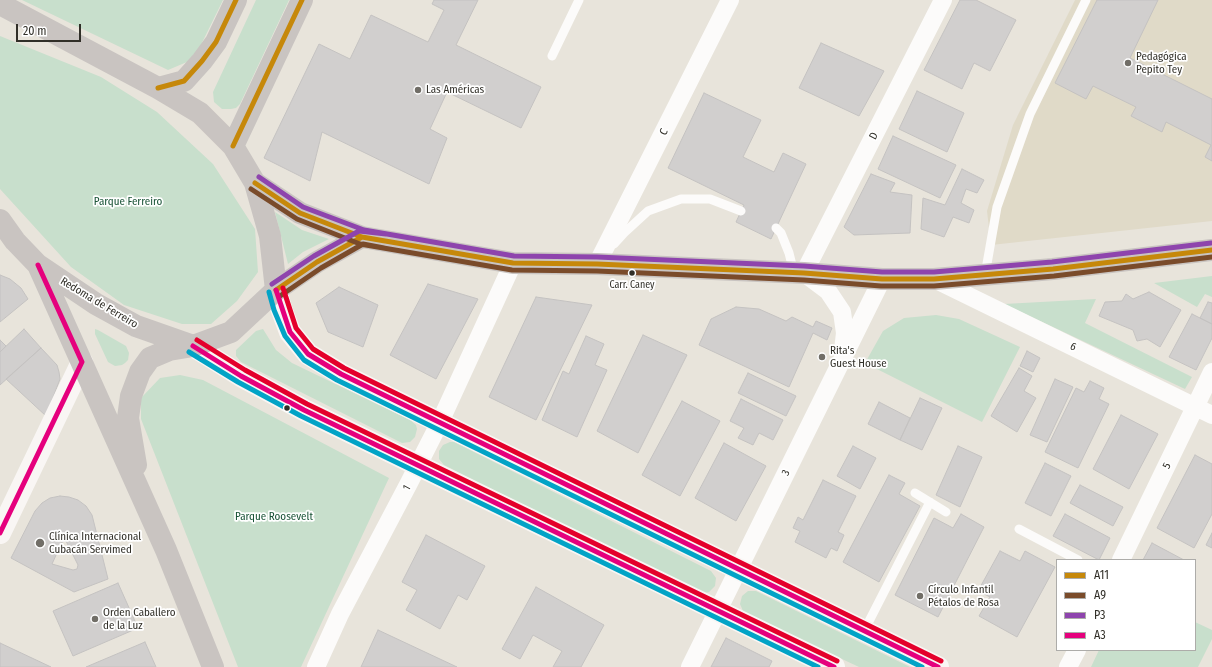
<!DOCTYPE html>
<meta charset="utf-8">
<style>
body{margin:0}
#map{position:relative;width:1212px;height:667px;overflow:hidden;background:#e8e4db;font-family:"Fira Sans Condensed",sans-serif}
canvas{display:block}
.legend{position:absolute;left:1056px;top:559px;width:140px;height:92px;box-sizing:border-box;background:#fff;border:1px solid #adaca9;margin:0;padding:5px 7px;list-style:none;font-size:12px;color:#312f28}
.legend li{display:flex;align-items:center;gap:8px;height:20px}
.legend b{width:20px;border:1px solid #adaca9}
.scale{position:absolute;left:16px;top:24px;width:65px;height:18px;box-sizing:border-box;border:2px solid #312f28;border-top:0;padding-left:5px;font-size:12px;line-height:14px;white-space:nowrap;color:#312f28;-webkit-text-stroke:3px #fff;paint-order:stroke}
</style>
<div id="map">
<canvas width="1212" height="667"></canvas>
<ul class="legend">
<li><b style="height:5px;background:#c6880a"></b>A11</li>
<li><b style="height:5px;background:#7a4b2a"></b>A9</li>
<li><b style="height:5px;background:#8e44ad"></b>P3</li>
<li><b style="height:5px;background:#e5007d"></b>A3</li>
</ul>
<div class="scale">20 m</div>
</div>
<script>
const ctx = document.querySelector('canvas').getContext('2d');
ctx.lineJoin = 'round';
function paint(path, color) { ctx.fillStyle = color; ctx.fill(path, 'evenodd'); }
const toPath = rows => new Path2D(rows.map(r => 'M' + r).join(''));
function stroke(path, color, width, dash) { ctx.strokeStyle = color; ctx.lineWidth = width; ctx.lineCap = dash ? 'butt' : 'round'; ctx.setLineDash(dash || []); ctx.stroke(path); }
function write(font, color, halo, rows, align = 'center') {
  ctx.font = font + ' "Fira Sans Condensed",sans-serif'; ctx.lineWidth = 3.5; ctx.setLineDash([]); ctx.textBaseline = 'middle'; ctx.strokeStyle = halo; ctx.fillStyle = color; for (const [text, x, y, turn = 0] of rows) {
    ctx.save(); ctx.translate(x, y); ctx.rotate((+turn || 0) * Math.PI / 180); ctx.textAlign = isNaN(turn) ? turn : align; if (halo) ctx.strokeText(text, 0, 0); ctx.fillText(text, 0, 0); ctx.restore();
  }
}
paint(toPath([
 [1075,0,1212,0,1212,221,991,245,987,211,1013,125]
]), '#e0dac8');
paint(toPath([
 [22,0,223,0,194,59,168,70],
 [256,0,289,0,240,104,236,108,231,109,222,109,214,102,213,92],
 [0,36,101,77,157,112,213,164,255,229,258,272,237,301,211,324,182,324,124,305,71,267,0,189],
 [275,212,302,230,329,239,303,252,288,264],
 [1212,276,1212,297,1205,294,1197,307,1154,283],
 [1096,299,1085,323,1192,377,1185,389,1004,304],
 [936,315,959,319,1020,347,982,422,865,363,883,331,904,318],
 [95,329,98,330,126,346,129,353,128,360,125,363,122,365,115,366,108,362,95,334],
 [263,329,276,350,292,363,410,420,416,425,417,429,415,437,410,442,402,443,241,362,236,356,236,350,256,331],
 [180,375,203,380,389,478,301,667,238,667,141,419,141,398,160,378],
 [450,442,454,442,711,571,716,578,715,586,709,592,701,594,444,465,439,459,439,451,443,445],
 [748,591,756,591,910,667,859,667,746,614,743,611,740,604,742,596],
 [1195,622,1212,630,1212,639,1198,667,1091,667,1099,650,1195,650]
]), '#c8dfcc');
const building = toPath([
 [434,0,478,0,456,45,541,87,521,128,447,92,430,129,447,138,429,184,322,132,310,181,264,158,319,44,350,59,371,15,428,42,444,10,432,4,434,0],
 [960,0,976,0,1016,20,990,71,974,63,962,89,924,70,960,0],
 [1097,0,1158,0,1130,58,1212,99,1212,161,1205,157,1211,145,1166,122,1162,132,1131,116,1136,107,1093,86,1086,99,1055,83,1097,0],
 [821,43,884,71,859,116,799,88,821,43],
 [917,91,964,113,947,152,899,129,917,91],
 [704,93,761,120,743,157,774,172,783,153,806,164,771,239,736,222,744,205,668,168,704,93],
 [893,136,956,165,940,198,878,169,893,136],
 [962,169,984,180,977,193,966,189,961,203,974,210,969,223,953,217,944,237,921,229,923,198,945,205,962,169],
 [871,174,895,183,890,192,912,195,910,233,854,235,844,227,871,174],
 [0,275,10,279,21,288,28,299,0,322,0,275],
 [428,284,478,299,436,379,390,355,428,284],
 [339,287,378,305,363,347,328,332,316,303,339,287],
 [1149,292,1181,310,1160,347,1147,339,1137,341,1133,330,1099,316,1105,302,1122,301,1126,294,1133,299,1149,292],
 [536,297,592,305,536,420,489,397,536,297],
 [1208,302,1212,303,1212,324,1200,318,1208,302],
 [736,307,759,309,786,321,792,317,813,327,816,321,832,328,827,340,813,333,789,387,699,345,711,319,736,307],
 [1192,314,1212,324,1212,338,1196,370,1169,357,1192,314],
 [24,329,41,348,0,385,0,352,24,329],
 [643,335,687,355,638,453,597,431,643,335],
 [586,336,604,344,595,365,607,370,577,437,542,420,563,371,569,374,586,336],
 [0,340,6,346,0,352,0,340],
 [41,348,57,365,59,372,60,379,46,416,6,379,41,348],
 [1027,351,1040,358,1033,372,1020,366,1027,351],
 [1019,368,1032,376,1024,391,1036,398,1017,432,991,416,1019,368],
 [748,373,796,396,786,416,738,393,748,373],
 [1055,379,1073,387,1047,442,1030,435,1055,379],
 [1090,381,1104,388,1099,399,1109,404,1078,468,1045,452,1076,388,1084,392,1090,381],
 [920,398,942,408,922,450,900,440,920,398],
 [741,399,783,420,773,440,759,433,753,445,738,438,744,428,730,421,741,399],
 [682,401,720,421,680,496,642,475,682,401],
 [879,402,910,418,900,440,868,424,879,402],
 [1121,415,1158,434,1129,489,1093,469,1121,415],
 [724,443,766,466,736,521,695,498,724,443],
 [853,446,876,458,860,489,837,476,853,446],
 [958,446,982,457,960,507,936,495,958,446],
 [1195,455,1212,464,1212,514,1194,548,1157,528,1195,455],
 [1045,463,1071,476,1051,516,1025,503,1045,463],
 [889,475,905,483,899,494,920,506,879,582,843,562,889,475],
 [823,480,856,496,838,532,844,535,837,551,831,548,826,558,795,542,800,531,793,528,798,517,803,520,823,480],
 [1080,485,1123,507,1113,526,1070,503,1080,485],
 [60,496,69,497,78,500,86,506,92,515,108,579,74,592,11,558,35,511,42,503,50,498,60,496],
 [66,541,78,565,77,569,73,570,52,564,62,542,66,541],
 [961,514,984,527,938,617,895,595,934,518,953,528,961,514],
 [1065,514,1110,538,1099,560,1053,536,1065,514],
 [1212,533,1212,548,1206,545,1212,533],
 [426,535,485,566,467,600,458,595,440,629,406,610,417,590,402,582,426,535],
 [1152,543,1184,560,1143,560,1152,543],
 [1000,551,1020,561,1025,551,1055,567,1017,637,979,616,990,597,978,591,1000,551],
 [118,583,138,628,73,656,53,611,118,583],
 [536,587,604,625,581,667,553,667,562,651,533,635,520,659,502,649,536,587],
 [378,630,457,667,361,667,378,630],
 [726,638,772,661,769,667,711,667,726,638],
 [145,642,156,667,86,667,145,642],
 [0,643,51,667,0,667,0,643]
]);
paint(building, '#d1cfce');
stroke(building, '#c4c2c1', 1);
stroke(toPath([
 [552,56,579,0],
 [776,228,781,233,789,253,794,273],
 [614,244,624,233,648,211,681,199,710,199,741,211],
 [985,275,997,207,1030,114,1086,0],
 [915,493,946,512],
 [1019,529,1078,560],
 [864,631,930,502]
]), '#fcfbfa', 9);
stroke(toPath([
 [597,264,730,0],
 [934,279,1212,415],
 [843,350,845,333,842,312,828,291,804,273,943,0],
 [1121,560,1212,372],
 [316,667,340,614,409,483,440,422,513,263],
 [690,667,882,279],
 [1068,667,1077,650]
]), '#fcfbfa', 18);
stroke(toPath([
 [276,290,281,308,290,332,308,354,341,374,938,667],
 [193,346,241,376,304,410,834,667],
 [0,533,82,362]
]), '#f9f6f4', 22);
stroke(toPath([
 [0,4,158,88,200,113,233,146,255,183,270,236,276,290,231,332,193,346,136,326,96,304,38,265,15,241,0,220],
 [158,88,184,81,202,61,216,42,236,0],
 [233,146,302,0],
 [255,183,300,213,362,237,513,263,597,264,804,273,882,279,934,279,1053,269,1212,250],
 [38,265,166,550,213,667],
 [276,290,317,262,362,237],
 [136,465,128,418,131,396,140,372,150,358,169,350,193,346]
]), '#c9c4c1', 22);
stroke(toPath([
 [158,88,184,81,202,61,216,42,236,0],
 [233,146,302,0],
 [255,183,300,213,362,237,513,263,597,264,804,273,882,279,934,279,1053,269,1212,250],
 [276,290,317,262,362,237,385,241]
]), '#c6880a', 5);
stroke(toPath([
 [251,189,297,219,360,244,512,270,597,271,804,280,881,286,934,286,1054,276,1212,257],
 [280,296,321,268,363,244,384,248]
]), '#7a4b2a', 5);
stroke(toPath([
 [259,177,303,207,364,230,514,256,597,257,804,266,882,272,934,272,1052,262,1211,243],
 [272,284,314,256,359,231,386,234]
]), '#8e44ad', 5);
stroke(toPath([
 [276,290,290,332,308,354,341,374,938,667],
 [193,346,241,376,304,410,834,667],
 [0,533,82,362,38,265]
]), '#e5007d', 5);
stroke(toPath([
 [269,292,274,310,285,336,304,360,337,380,922,667],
 [189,352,238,382,301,416,818,667]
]), '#02a3c6', 5);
stroke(toPath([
 [283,288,296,328,313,349,344,368,941,661],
 [197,340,245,370,307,404,837,661]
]), '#e4002b', 5);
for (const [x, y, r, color] of [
 [1128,63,4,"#716e67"],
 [418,90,4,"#716e67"],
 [632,273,3.5,"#312f28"],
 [822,357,4,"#716e67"],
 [287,408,3.5,"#312f28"],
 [40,543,5,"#716e67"],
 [920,596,4,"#716e67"],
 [95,619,4,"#716e67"]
]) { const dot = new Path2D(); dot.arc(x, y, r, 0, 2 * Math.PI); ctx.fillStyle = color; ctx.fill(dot); stroke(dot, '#fff', 1.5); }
write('10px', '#312f28', '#fff', [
 ["Carr. Caney",632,285]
]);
write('11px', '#312f28', '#fff', [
 ["Pedagógica",1136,57],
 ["Pepito Tey",1136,70],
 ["Las Américas",426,90],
 ["Rita's",830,351],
 ["Guest House",830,364],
 ["Clínica Internacional",49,537],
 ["Cubacán Servimed",49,550],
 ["Círculo Infantil",928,590],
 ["Pétalos de Rosa",928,603],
 ["Orden Caballero",103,613],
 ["de la Luz",103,626]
], 'left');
write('11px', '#312f28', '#fff', [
 ["C",664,132,-63],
 ["D",874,136,-63],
 ["Redoma de Ferreiro",99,303,31],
 ["6",1073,347,26],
 ["5",1167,466,-64],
 ["3",786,473,-64],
 ["1",407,488,-62]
]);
write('11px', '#185235', '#fff', [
 ["Parque Ferreiro",128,202],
 ["Parque Roosevelt",274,517]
]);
</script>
